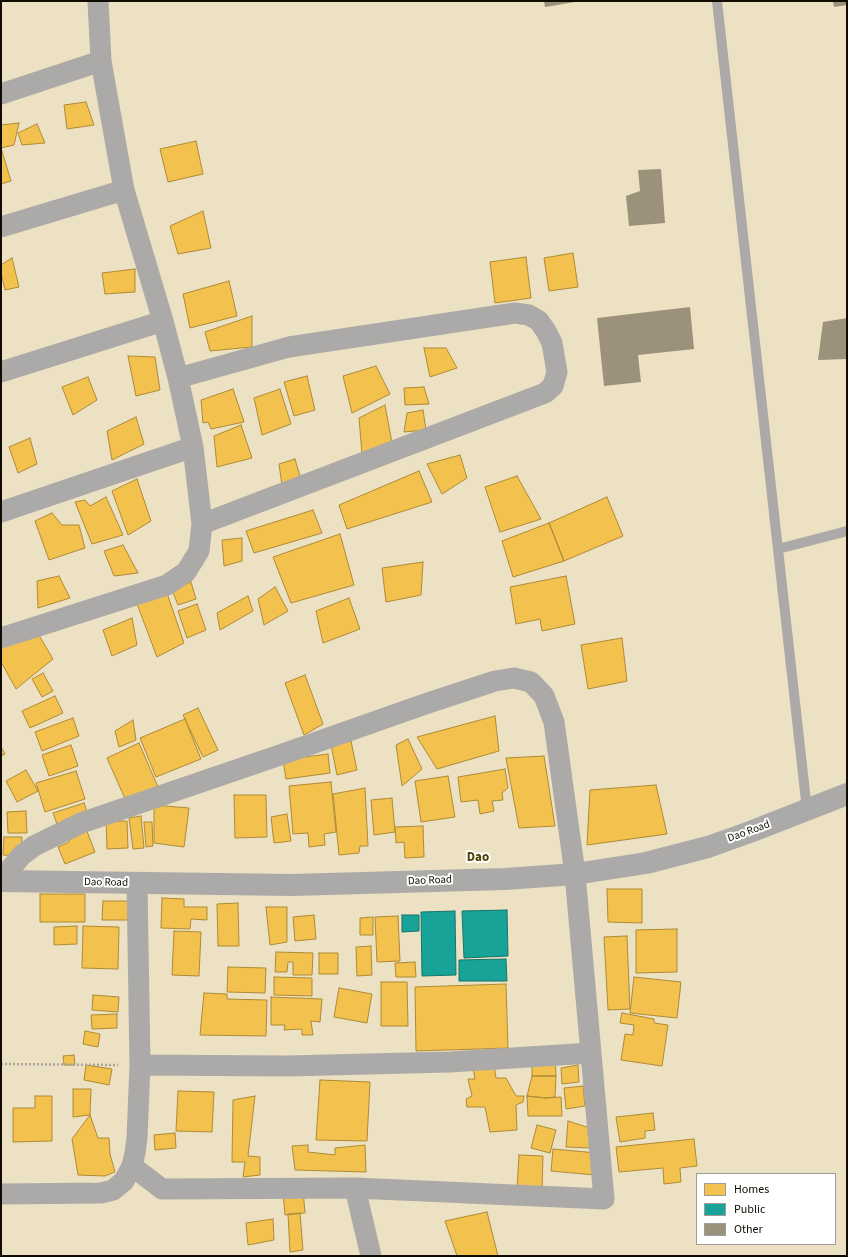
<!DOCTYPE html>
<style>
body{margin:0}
#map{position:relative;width:848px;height:1257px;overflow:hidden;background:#ece1c2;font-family:"Source Sans 3",sans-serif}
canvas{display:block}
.frame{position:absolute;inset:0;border:2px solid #110b00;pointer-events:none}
.legend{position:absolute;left:696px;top:1173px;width:140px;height:72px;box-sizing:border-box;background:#fff;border:1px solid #a09d99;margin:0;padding:5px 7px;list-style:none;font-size:12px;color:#110b00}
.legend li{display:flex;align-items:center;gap:8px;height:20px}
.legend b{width:20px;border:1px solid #a09d99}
</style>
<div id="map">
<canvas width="848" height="1257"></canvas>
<div class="frame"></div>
<ul class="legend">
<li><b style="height:11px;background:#f2c14e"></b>Homes</li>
<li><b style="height:11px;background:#17a398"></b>Public</li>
<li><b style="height:11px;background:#9c917a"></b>Other</li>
</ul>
</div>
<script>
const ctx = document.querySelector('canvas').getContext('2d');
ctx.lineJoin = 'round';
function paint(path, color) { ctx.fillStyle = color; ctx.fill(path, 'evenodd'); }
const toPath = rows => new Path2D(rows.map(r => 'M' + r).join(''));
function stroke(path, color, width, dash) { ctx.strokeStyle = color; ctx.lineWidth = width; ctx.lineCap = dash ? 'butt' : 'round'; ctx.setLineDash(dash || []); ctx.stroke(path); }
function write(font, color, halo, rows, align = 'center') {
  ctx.font = font + ' "Source Sans 3",sans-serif'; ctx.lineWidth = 4; ctx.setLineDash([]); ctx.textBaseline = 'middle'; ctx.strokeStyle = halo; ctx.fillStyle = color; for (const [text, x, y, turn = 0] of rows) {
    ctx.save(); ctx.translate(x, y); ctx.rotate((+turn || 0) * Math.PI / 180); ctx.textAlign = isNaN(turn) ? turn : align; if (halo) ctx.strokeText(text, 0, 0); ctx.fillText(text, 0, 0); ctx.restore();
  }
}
const homes = toPath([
 [86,102,94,125,67,129,64,105,86,102],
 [19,123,14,145,1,148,1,125,19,123],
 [37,124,45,143,22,145,18,133,37,124],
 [196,141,203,174,168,182,160,149,196,141],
 [1,148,11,181,1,184,1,148],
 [203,211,211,248,178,254,170,226,203,211],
 [573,253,578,287,549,291,544,258,573,253],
 [526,257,531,298,495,303,490,262,526,257],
 [12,258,19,287,5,290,1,273,1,265,12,258],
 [135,269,135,292,105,294,102,273,135,269],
 [229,281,237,316,190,328,183,294,229,281],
 [252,316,252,347,210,351,205,332,252,316],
 [424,348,446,348,457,368,430,377,424,348],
 [128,356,155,357,160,390,136,396,128,356],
 [376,366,390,394,352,413,343,376,376,366],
 [307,376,315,410,294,416,284,382,307,376],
 [88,377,97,400,73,415,62,387,88,377],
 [424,387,429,404,405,405,404,388,424,387],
 [233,389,244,422,211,429,208,422,203,423,201,400,233,389],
 [280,389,291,424,262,435,254,398,280,389],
 [385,405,392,443,362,454,359,418,385,405],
 [423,410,426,430,404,432,407,413,423,410],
 [136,417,144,444,112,460,107,431,136,417],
 [241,425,252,458,217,467,214,436,241,425],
 [30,438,37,464,18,473,9,447,30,438],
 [460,455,467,478,442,494,427,464,460,455],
 [295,459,300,476,282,485,279,464,295,459],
 [419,471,432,502,347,529,339,505,419,471],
 [517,476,541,519,500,532,485,487,517,476],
 [137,479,151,521,128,535,112,491,137,479],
 [106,497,123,535,92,544,75,502,85,500,90,506,106,497],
 [607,497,623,536,564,561,549,523,607,497],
 [313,510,322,533,254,553,246,531,313,510],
 [52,513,62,525,79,525,85,548,49,560,35,521,52,513],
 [549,523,564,561,513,577,502,541,549,523],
 [340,534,354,585,291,603,273,557,340,534],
 [242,538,242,561,224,566,222,540,242,538],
 [123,545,138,573,114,576,104,551,123,545],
 [423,562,421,595,386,602,382,568,423,562],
 [59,576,70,598,38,608,37,581,59,576],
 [566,576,575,624,542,631,540,619,516,624,510,587,566,576],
 [191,582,196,599,178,605,172,590,191,582],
 [275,587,288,611,264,625,258,599,275,587],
 [167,593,184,643,157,657,137,604,167,593],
 [248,596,253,611,220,630,217,613,248,596],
 [349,598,360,629,323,643,316,611,349,598],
 [197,604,206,630,187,638,178,611,197,604],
 [132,618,137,645,112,656,103,630,132,618],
 [37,632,53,659,16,689,1,662,1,646,37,632],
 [622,638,627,681,588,689,581,645,622,638],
 [43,673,53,691,42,697,32,679,43,673],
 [305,675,323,724,304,735,285,683,305,675],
 [55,696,63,713,30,728,22,711,55,696],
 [198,708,218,750,203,757,183,715,198,708],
 [495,716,499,751,437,769,417,737,495,716],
 [73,718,79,736,42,751,35,732,73,718],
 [185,719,201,759,156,777,140,738,185,719],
 [133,720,136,740,119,747,115,731,133,720],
 [408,739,422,769,402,786,396,745,408,739],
 [351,741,357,770,337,775,331,745,351,741],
 [139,743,158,787,126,801,107,758,139,743],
 [71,745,78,766,49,776,42,755,71,745],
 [1,747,5,754,1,756,1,747],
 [328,754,330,773,286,779,283,760,328,754],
 [544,756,555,826,519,828,506,758,544,756],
 [505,769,508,788,502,793,503,800,492,801,494,811,480,814,478,800,461,802,458,777,505,769],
 [26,770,38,791,17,802,6,781,26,770],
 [76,771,85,799,45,812,36,783,76,771],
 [448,776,455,817,421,822,415,781,448,776],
 [331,782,336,832,324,834,325,845,309,847,308,833,293,834,289,786,331,782],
 [656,785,667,834,587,845,590,790,656,785],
 [365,788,368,846,360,846,359,853,339,855,333,794,365,788],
 [234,795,266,795,267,837,235,838,234,795],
 [392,798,395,832,374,835,371,800,392,798],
 [84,803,89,817,58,827,53,813,84,803],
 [154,805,189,808,184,847,154,843,154,805],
 [26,811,27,833,8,833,7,812,26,811],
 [287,814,291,841,274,843,271,817,287,814],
 [141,816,144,848,133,849,129,818,141,816],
 [106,821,127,821,128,848,107,849,106,821],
 [144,822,152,822,153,846,146,847,144,822],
 [85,826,95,852,65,864,58,847,69,842,70,832,85,826],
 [423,826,424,857,405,858,404,842,396,843,395,827,423,826],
 [4,837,22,837,21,856,3,855,4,837],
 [607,889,642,889,642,923,608,922,607,889],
 [40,894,85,894,85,922,40,922,40,894],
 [162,898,184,899,184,907,207,907,207,920,191,919,190,929,161,928,162,898],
 [103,901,132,901,132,920,102,920,103,901],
 [238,903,239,946,218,946,217,904,238,903],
 [266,907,287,907,287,942,270,945,266,907],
 [314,915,316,939,295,941,293,917,314,915],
 [398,916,400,961,377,962,375,917,398,916],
 [373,917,373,935,360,935,360,918,373,917],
 [77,926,77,944,54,945,54,927,77,926],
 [83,926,119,927,118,969,82,968,83,926],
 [677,929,677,972,636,973,636,930,677,929],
 [174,931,201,932,199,976,172,975,174,931],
 [627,936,630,1009,608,1010,604,937,627,936],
 [371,946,372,975,357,976,356,947,371,946],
 [276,952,313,953,312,975,293,975,293,962,288,962,287,972,275,972,276,952],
 [319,953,338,953,338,974,319,974,319,953],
 [415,962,416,977,396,977,395,963,415,962],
 [228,967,266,968,265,993,227,992,228,967],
 [274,977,312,978,312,996,274,995,274,977],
 [634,977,681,982,677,1018,630,1013,634,977],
 [381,982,407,982,408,1026,381,1026,381,982],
 [506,984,508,1048,416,1051,415,987,506,984],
 [339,988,372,994,367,1023,334,1017,339,988],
 [204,993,227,994,227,999,267,1000,266,1036,200,1035,204,993],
 [93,995,119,997,118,1012,92,1010,93,995],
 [271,997,322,999,320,1022,311,1021,313,1035,302,1035,302,1029,284,1030,285,1025,271,1025,271,997],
 [622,1013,654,1019,654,1023,668,1025,662,1066,621,1060,625,1034,633,1035,634,1025,620,1023,622,1013],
 [117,1014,117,1028,92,1029,91,1015,117,1014],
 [85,1031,100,1034,98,1047,83,1044,85,1031],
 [74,1055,75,1065,64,1065,63,1056,74,1055],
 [555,1060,556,1076,532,1076,532,1063,555,1060],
 [86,1065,112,1069,109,1085,84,1080,86,1065],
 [494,1065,496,1078,506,1078,516,1096,524,1096,523,1102,516,1105,517,1130,490,1132,485,1107,467,1107,466,1099,472,1096,468,1079,475,1079,473,1068,494,1065],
 [578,1065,579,1082,562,1084,561,1068,578,1065],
 [532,1076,556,1076,555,1097,546,1098,527,1096,532,1076],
 [320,1080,370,1082,367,1141,316,1140,320,1080],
 [583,1086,585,1106,566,1109,564,1088,583,1086],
 [73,1089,91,1089,90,1115,73,1117,73,1089],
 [178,1091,214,1092,212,1132,176,1131,178,1091],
 [35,1096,52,1096,52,1141,13,1142,13,1108,35,1108,35,1096],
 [255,1096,248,1156,260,1157,260,1175,243,1177,245,1162,232,1162,233,1100,255,1096],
 [527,1096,546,1098,561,1097,562,1116,528,1116,527,1096],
 [653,1113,655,1130,645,1131,645,1138,620,1142,616,1117,653,1113],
 [90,1115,98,1138,109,1138,110,1154,115,1172,105,1176,78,1175,72,1139,90,1115],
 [568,1121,593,1129,592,1148,566,1147,568,1121],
 [537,1125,556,1130,550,1153,531,1148,537,1125],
 [175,1133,176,1148,155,1150,154,1135,175,1133],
 [694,1139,697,1166,680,1168,681,1182,664,1184,663,1168,619,1172,616,1147,694,1139],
 [308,1145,308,1152,335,1155,335,1148,365,1145,366,1172,295,1170,292,1146,308,1145],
 [553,1149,597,1153,595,1175,551,1171,553,1149],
 [519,1155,543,1156,542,1190,517,1189,519,1155],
 [303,1190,305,1213,285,1215,283,1192,303,1190],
 [487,1212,498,1256,457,1256,445,1221,487,1212],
 [300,1213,303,1250,290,1252,288,1214,300,1213],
 [273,1219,274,1240,248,1245,246,1223,273,1219]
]);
paint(homes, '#f2c14e');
stroke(homes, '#ae8a37', 1);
const public = toPath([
 [507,910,508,956,464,958,462,911,507,910],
 [455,911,456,975,422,976,421,912,455,911],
 [402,915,419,915,419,931,402,932,402,915],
 [506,959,507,981,459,981,459,960,506,959]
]);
paint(public, '#17a398');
stroke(public, '#15756a', 1);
paint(toPath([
 [544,1,575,1,575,2,545,7],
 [833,1,847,1,847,5,834,7],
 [661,169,665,223,629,226,626,196,640,191,638,170],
 [690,307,694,349,638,355,641,382,604,386,597,318],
 [847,318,847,359,818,360,823,322]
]), '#9c917a');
stroke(toPath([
 [1,1064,118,1065]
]), '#a8a59d', 2.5, [2, 2]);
stroke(toPath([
 [717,1,807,810],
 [778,549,847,531]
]), '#abaaa8', 10);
stroke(toPath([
 [1,94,101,61],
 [1,227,124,190],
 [1,372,163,321],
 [178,378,289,347,515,313,529,315,539,321,546,331,552,343,557,372,553,386,545,393,202,524],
 [1,512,193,447],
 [1,638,167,585,186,572,199,551,202,524,193,447,178,378,163,321,124,190,101,61,98,1],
 [1,880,22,855,34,846,81,823,283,754,428,703,495,681,514,678,531,682,544,696,554,722,575,874,604,1199,355,1188,162,1189,132,1166],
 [140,1065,287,1066,450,1062,591,1053],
 [355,1188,371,1256],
 [1,1194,101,1193,113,1190,124,1181,132,1166,135,1153,137,1138,140,1065,137,883]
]), '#abaaa8', 21);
stroke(toPath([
 [1,881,292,885,505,879,575,874,646,863,708,847,750,832,847,794]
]), '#abaaa8', 22);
write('11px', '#110b00', '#fff', [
 ["Dao Road",749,832,-20],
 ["Dao Road",430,881,-2],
 ["Dao Road",106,883,1]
]);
write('bold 13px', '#514001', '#fff', [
 ["Dao",478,858]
]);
</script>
